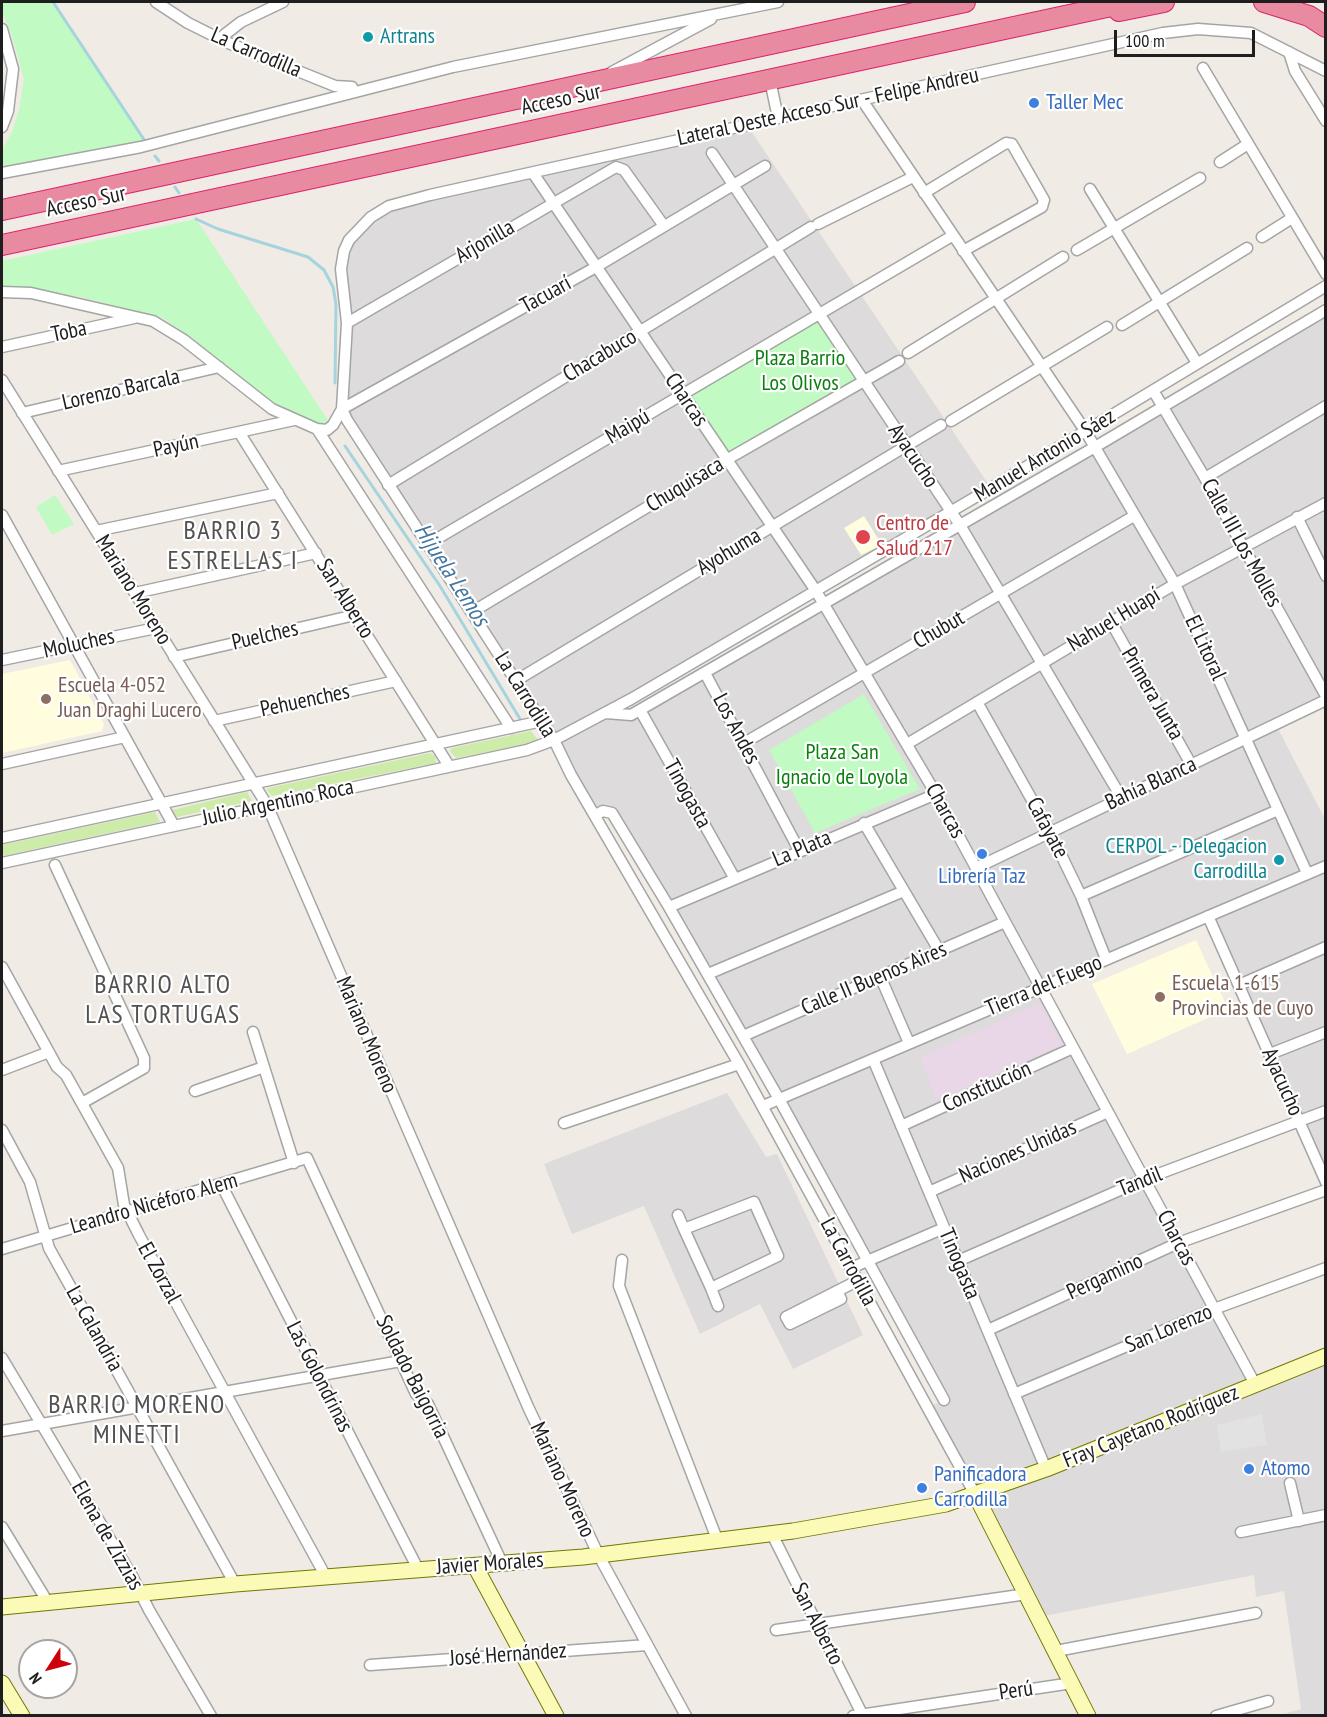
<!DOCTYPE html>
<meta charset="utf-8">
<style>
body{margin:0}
#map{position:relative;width:1327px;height:1717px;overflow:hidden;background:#f0ebe4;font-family:"PT Sans Narrow",sans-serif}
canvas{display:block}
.frame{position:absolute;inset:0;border:3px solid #1e1e1e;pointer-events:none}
.north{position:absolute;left:18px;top:1639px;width:60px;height:60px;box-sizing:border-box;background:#fff;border:2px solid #a5a5a5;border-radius:50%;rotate:234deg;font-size:16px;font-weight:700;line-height:24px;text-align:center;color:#1e1e1e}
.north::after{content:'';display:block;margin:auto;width:21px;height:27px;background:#cd000b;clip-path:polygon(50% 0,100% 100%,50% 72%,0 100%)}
.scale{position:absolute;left:1114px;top:30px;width:141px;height:27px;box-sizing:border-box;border:3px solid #1e1e1e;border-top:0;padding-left:8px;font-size:18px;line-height:21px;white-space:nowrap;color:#1e1e1e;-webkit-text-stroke:4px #fff;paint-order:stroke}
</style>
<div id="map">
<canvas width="1327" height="1717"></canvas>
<div class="frame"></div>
<div class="north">N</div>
<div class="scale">100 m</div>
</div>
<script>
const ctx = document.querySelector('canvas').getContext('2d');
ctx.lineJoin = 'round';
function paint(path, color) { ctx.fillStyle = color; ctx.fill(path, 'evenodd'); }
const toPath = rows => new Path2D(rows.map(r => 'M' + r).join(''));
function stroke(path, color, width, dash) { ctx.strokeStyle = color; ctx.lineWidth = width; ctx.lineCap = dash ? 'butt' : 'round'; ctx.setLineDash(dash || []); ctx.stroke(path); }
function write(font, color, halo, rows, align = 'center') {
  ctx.font = font + ' "PT Sans Narrow",sans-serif'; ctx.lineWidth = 4.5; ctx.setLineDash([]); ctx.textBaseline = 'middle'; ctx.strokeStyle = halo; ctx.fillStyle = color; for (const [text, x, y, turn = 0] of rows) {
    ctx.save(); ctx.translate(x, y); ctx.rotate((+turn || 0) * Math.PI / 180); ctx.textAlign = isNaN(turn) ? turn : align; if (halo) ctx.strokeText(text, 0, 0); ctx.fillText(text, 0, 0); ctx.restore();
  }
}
paint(toPath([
 [747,125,991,488,607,713,624,715,1325,310,1325,700,1276,725,1325,819,1325,1182,1208,916,1041,988,1214,1309,1249,1387,1325,1356,1325,1715,1280,1715,1301,1709,1284,1591,1256,1597,1254,1575,1039,1617,928,1408,943,1400,613,813,595,815,347,420,344,251,389,206],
 [727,1093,766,1157,777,1154,863,1335,793,1369,760,1304,700,1334,644,1206,572,1234,544,1164]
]), '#dddbdb');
paint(toPath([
 [1040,1003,1062,1045,936,1100,920,1057]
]), '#e9d6e6');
paint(toPath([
 [864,516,882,545,861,555,844,528],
 [70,660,104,724,102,731,2,753,2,674],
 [1196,940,1228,1009,1127,1054,1092,984]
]), '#fffdde');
paint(toPath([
 [531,731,538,740,537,742,456,758,450,751,452,748],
 [430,753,435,756,436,763,272,796,267,790,268,788],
 [247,792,252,801,177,817,172,810],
 [155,812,160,822,2,856,2,845]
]), '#cdeba9');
paint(toPath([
 [2,2,53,2,145,141,2,167,2,150,12,132,19,110,24,79,12,36,2,12],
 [196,219,329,422,318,424,278,406,163,318,81,297,23,287,2,286,2,261],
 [818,315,863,382,726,460,683,395],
 [55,495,74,524,52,535,36,507],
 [864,694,920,789,815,833,769,750]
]), '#c1fac2');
paint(toPath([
 [1262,1414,1267,1445,1221,1452,1217,1425]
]), '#e2e2e2');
stroke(toPath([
 [53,2,145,141],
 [155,156,159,161],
 [175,187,179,193],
 [196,219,218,229,308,257,324,270,333,287,336,304,335,383],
 [345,446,440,586,523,724]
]), '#a4d4de', 3);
const street = toPath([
 [156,2,188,23,226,42,335,86,352,87],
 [2,29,13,69,8,111,2,127],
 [219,39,241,22,283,2],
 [1289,52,1295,71,1326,121],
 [1203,68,1326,274],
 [612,72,711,19],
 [770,80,778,118],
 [862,100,1086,432,1175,584,1307,873],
 [712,153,960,525,1121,797],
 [1220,162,1248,144],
 [2,173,141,147,453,67,778,2],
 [533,173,816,591,936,794,1255,1384],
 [1090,189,1197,363],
 [924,193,1006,143,1012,144,1044,200,1042,207,963,251],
 [818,224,913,177],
 [1262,237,1292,218],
 [1077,250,1200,178],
 [2,292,31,293,153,321,184,340,272,409,317,429,327,430,333,425,342,409,596,267,765,166],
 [347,323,616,167,624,170,664,226],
 [1122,325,1247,248],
 [2,347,134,318],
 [908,353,1063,257],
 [2,380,267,805,529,1409,599,1556,686,1716],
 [1154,392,1205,478,1326,696],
 [22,413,219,367],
 [951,421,1107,327],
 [317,429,511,728],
 [239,432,449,766],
 [58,471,294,420],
 [1205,478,1326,406],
 [388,485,811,227],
 [2,515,174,826],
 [1297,517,1326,576],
 [96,531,278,493],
 [428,544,952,236],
 [135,593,316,553],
 [472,612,726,460,899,361],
 [1111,622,1192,766],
 [174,657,355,615],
 [2,660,156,628],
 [705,673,799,850],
 [517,680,941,425],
 [977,702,1050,832,1081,896,1106,959],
 [640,710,735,879],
 [606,713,631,715,1095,447,1326,310],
 [214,721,396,681],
 [744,743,1134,516],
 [907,744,1175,584,1326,503],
 [2,764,125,737],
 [595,815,603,811,612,813,669,907,779,1099,944,1400],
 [864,823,940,952],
 [2,838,542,721],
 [2,863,527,750,554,740,631,699,991,488,1326,286],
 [55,865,144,1058,144,1068,82,1103],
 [976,868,1326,700],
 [1081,896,1278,810],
 [669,907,936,794],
 [1208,916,1326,1182],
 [2,967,57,1067,66,1075,118,1168,124,1205,139,1235,326,1577],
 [708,974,904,891],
 [880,976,909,1043],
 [1239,985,1326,947],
 [253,1032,294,1163],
 [743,1036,1005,922],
 [1270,1054,1326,1032],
 [873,1059,1046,1469],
 [2,1070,49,1052],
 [195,1091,264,1067],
 [763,1106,1326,866],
 [564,1123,739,1064],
 [901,1126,1073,1048],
 [2,1130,30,1182,49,1248,235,1584],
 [221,1184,418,1569],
 [929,1192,1108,1112],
 [754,1202,778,1256,711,1288,684,1229,754,1202],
 [678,1215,684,1229],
 [2,1249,307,1158,416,1394,428,1404,502,1563],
 [622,1260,619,1286,717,1539],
 [958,1261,1145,1179,1326,1111],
 [851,1268,944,1228],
 [711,1288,718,1306],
 [837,1291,841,1299,790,1324,786,1317,857,1281],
 [988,1330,1178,1243,1326,1190],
 [2,1358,132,1576,149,1610,211,1716],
 [1014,1394,1214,1309,1326,1268],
 [2,1431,401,1361],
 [1290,1483,1299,1521],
 [976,1496,739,1064,571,775,554,740,347,420,342,409,347,323,341,269,344,251,349,240,371,217,389,206,430,195,1163,33,1198,29,1251,33,1326,71],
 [2,1527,47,1601],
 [771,1532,863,1716],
 [1241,1532,1326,1515],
 [776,1630,1027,1594],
 [1056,1651,1256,1613],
 [370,1665,647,1645],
 [853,1716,1072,1683],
 [1216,1716,1268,1701]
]);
const secondary = toPath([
 [976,1496,1088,1716],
 [475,1566,556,1716],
 [2,1607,235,1584,583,1557,793,1531,946,1504,1046,1469,1326,1356],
 [2,1683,22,1716]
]);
const highway = toPath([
 [1264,2,1309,16,1326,27],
 [1119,11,1164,2],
 [2,210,965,2],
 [2,245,1130,2]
]);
stroke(street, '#a5a5a5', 13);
stroke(secondary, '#727803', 17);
stroke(highway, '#de216c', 22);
stroke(street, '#fff', 10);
stroke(secondary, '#fbfab7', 15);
stroke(highway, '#e88ba1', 20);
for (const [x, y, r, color] of [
 [368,37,6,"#0f9aa8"],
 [1034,103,6,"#3f7fe0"],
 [863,537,8,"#e0444e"],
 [46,699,6,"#8d6e63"],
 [982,854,6,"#3f7fe0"],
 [1279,860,6,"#0f9aa8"],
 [1160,997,6,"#8d6e63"],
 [1249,1469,6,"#3f7fe0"],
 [922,1488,6,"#3f7fe0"]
]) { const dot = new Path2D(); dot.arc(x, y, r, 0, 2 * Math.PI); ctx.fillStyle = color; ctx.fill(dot); stroke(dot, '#fff', 2); }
write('22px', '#0d838f', '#fff', [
 ["Artrans",380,37],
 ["CERPOL - Delegacion",1267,847,"right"],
 ["Carrodilla",1267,872,"right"]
], 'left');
write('22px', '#1e1e1e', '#fff', [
 ["La Carrodilla",256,53,23],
 ["Acceso Sur",561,100,-12],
 ["Lateral Oeste Acceso Sur - Felipe Andreu",828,107,-12],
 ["Acceso Sur",86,202,-12],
 ["Arjonilla",485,242,-30],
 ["Tacuarí",546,295,-29],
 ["Toba",69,332,-12],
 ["Chacabuco",600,356,-31],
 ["Lorenzo Barcala",121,390,-13],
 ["Charcas",686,400,56],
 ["Maipú",628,427,-30],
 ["Payún",176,446,-12],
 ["Ayacucho",913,456,56],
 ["Manuel Antonio Sáez",1045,456,-31],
 ["Chuquisaca",685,485,-31],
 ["Calle III Los Molles",1241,543,61],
 ["Ayohuma",729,552,-31],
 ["Mariano Moreno",133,590,58],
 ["San Alberto",345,599,58],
 ["Nahuel Huapí",1114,620,-31],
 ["Chubut",939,630,-30],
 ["Puelches",265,636,-13],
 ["Moluches",79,644,-12],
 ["El Litoral",1205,648,65],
 ["Primera Junta",1152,694,60],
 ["La Carrodilla",525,695,58],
 ["Pehuenches",305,701,-12],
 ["Los Andes",736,729,62],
 ["Bahía Blanca",1151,784,-25],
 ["Tinogasta",687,794,61],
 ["Julio Argentino Roca",278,803,-12],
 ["Charcas",945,811,61],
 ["Cafayate",1047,828,62],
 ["La Plata",802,849,-23],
 ["Calle II Buenos Aires",874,979,-23],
 ["Tierra del Fuego",1044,986,-23],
 ["Mariano Moreno",366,1035,67],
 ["Ayacucho",1282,1082,66],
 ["Constitución",987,1087,-24],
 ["Naciones Unidas",1018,1152,-24],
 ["Tandil",1140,1182,-22],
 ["Leandro Nicéforo Alem",154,1204,-16],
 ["Charcas",1176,1238,62],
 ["La Carrodilla",848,1262,62],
 ["Tinogasta",959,1264,67],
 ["El Zorzal",159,1273,61],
 ["Pergamino",1105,1277,-25],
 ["La Calandria",94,1329,61],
 ["San Lorenzo",1169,1329,-23],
 ["Las Golondrinas",319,1377,63],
 ["Soldado Baigorria",412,1377,63],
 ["Fray Cayetano Rodríguez",1151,1427,-22],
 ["Mariano Moreno",562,1480,65],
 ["Elena de Zizzias",107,1536,60],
 ["Javier Morales",490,1564,-4],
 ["San Alberto",817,1624,63],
 ["José Hernández",508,1655,-4],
 ["Perú",1016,1691,-8]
]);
write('22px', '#366cbe', '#fff', [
 ["Taller Mec",1046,103],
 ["Librería Taz",982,877,"center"],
 ["Atomo",1261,1469],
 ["Panificadora",934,1475],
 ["Carrodilla",934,1500]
], 'left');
write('22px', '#0a7f0d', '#fff', [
 ["Plaza Barrio",800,359],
 ["Los Olivos",800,384],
 ["Plaza San",842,753],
 ["Ignacio de Loyola",842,778]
]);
write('22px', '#be3a42', '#fff', [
 ["Centro de",876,524],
 ["Salud 217",876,549]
], 'left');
write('22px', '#785e54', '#fff', [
 ["Escuela 4-052",58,686],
 ["Juan Draghi Lucero",58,711],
 ["Escuela 1-615",1172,984],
 ["Provincias de Cuyo",1172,1009]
], 'left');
write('italic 24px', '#4377a0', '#fff', [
 ["Hijuela Lemos",451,575,57]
]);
ctx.letterSpacing = '1.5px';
write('26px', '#515151', '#fff', [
 ["BARRIO 3",233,532],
 ["ESTRELLAS I",233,562],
 ["BARRIO ALTO",163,986],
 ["LAS TORTUGAS",163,1016],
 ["BARRIO MORENO",137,1406],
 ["MINETTI",137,1436]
]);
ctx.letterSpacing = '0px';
</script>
